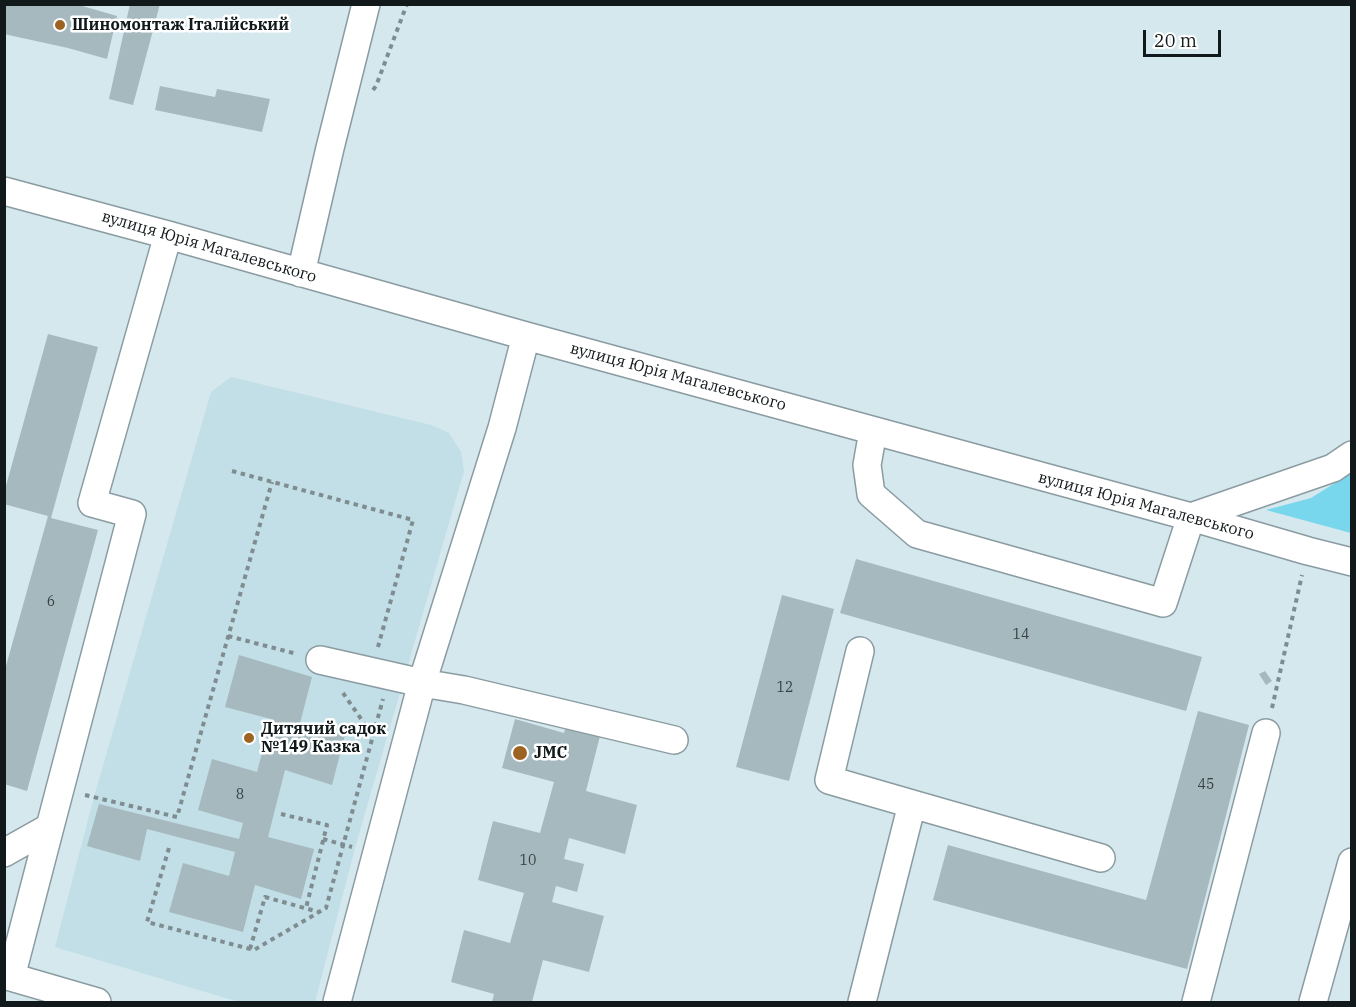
<!DOCTYPE html>
<meta charset="utf-8">
<style>
body{margin:0}
#map{position:relative;width:1356px;height:1007px;overflow:hidden;background:#d4e8ed;font-family:"IBM Plex Serif",serif}
canvas{display:block}
.frame{position:absolute;inset:0;border:6px solid #12191b;pointer-events:none}
.scale{position:absolute;left:1143px;top:30px;width:78px;height:27px;box-sizing:border-box;border:3px solid #12191b;border-top:0;padding-left:8px;font-size:18px;line-height:21px;white-space:nowrap;color:#12191b;-webkit-text-stroke:4px #fff;paint-order:stroke}
</style>
<div id="map">
<canvas width="1356" height="1007"></canvas>
<div class="frame"></div>
<div class="scale">20 m</div>
</div>
<script>
const ctx = document.querySelector('canvas').getContext('2d');
ctx.lineJoin = 'round';
function paint(path, color) { ctx.fillStyle = color; ctx.fill(path, 'evenodd'); }
const toPath = rows => new Path2D(rows.map(r => 'M' + r).join(''));
function stroke(path, color, width, dash) { ctx.strokeStyle = color; ctx.lineWidth = width; ctx.lineCap = dash ? 'butt' : 'round'; ctx.setLineDash(dash || []); ctx.stroke(path); }
function write(font, color, halo, rows, align = 'center') {
  ctx.font = font + ' "IBM Plex Serif",serif'; ctx.lineWidth = 5; ctx.setLineDash([]); ctx.textBaseline = 'middle'; ctx.strokeStyle = halo; ctx.fillStyle = color; for (const [text, x, y, turn = 0] of rows) {
    ctx.save(); ctx.translate(x, y); ctx.rotate((+turn || 0) * Math.PI / 180); ctx.textAlign = isNaN(turn) ? turn : align; if (halo) ctx.strokeText(text, 0, 0); ctx.fillText(text, 0, 0); ctx.restore();
  }
}
paint(toPath([
 [231,377,431,425,449,433,461,452,464,471,355,848,315,1002,239,1002,55,947,94,797,211,392]
]), '#c2dee6');
paint(toPath([
 [1351,473,1351,533,1266,510,1311,498]
]), '#78d6ed');
paint(toPath([
 [130,4,160,4,133,105,109,99],
 [4,5,79,5,117,16,107,59,68,48,4,34],
 [160,86,215,97,217,89,270,99,262,132,155,110],
 [48,334,98,347,51,518,98,530,27,791,4,784,4,673,48,516,4,504,4,493],
 [856,559,1202,657,1186,711,840,613],
 [782,595,834,609,789,781,736,767],
 [239,655,312,677,300,723,345,735,332,785,285,770,268,837,314,849,301,899,255,885,243,932,169,912,183,863,229,876,235,852,147,829,140,861,87,846,99,804,239,839,243,823,198,810,212,759,257,772,271,719,225,707],
 [1265,671,1272,681,1266,685,1259,674],
 [1198,711,1249,725,1187,969,933,900,948,845,1146,900],
 [515,719,564,733,568,719,602,728,586,791,637,805,625,854,569,838,564,859,584,864,577,892,556,886,552,902,604,916,589,972,543,960,532,1002,492,1002,494,994,451,982,464,930,510,943,524,893,478,880,493,821,540,833,554,782,502,768]
]), '#a6b9be');
const minor = toPath([
 [4,191,168,235,526,336,1191,517,1308,551,1352,562],
 [301,273,330,148,366,4],
 [873,431,867,465,871,494,917,534,1163,603,1191,517,1333,468,1352,455],
 [860,651,829,780,912,804],
 [320,660,422,683,464,690,674,740],
 [4,853,50,827,132,514,92,503,168,235],
 [4,975,97,1002],
 [11,977,50,827],
 [337,1002,422,683,502,428,526,336],
 [862,1002,912,804,1101,858],
 [1196,1002,1266,733],
 [1313,1002,1352,862]
]);
stroke(minor, '#8a9ca1', 30);
stroke(toPath([
 [373,90,376,86,407,4],
 [232,471,413,520,378,647],
 [228,636,297,654],
 [343,693,373,736],
 [1272,708,1302,575],
 [85,795,177,817,272,482],
 [281,814,327,825,306,908],
 [323,839,352,847],
 [169,848,147,922,254,950,326,908,383,699],
 [250,949,265,897,319,912]
]), '#7f8d91', 4, [4.5, 4.5]);
stroke(minor, '#fff', 27);
for (const [x, y, r, color] of [
 [60,25,6,"#9d6322"],
 [249,738,6,"#9d6322"],
 [520,753,8,"#9d6322"]
]) { const dot = new Path2D(); dot.arc(x, y, r, 0, 2 * Math.PI); ctx.fillStyle = color; ctx.fill(dot); stroke(dot, '#fff', 2); }
write('14px', '#374144', null, [
 ["6",51,602],
 ["14",1021,635],
 ["12",785,688],
 ["45",1206,785],
 ["8",240,795],
 ["10",528,861]
]);
write('bold 16px', '#12191b', '#fff', [
 ["Шиномонтаж Італійський",72,25],
 ["Дитячий садок",261,729],
 ["№149 Казка",261,747],
 ["JMC",534,753]
], 'left');
write('16px', '#12191b', '#fff', [
 ["вулиця Юрія Магалевського",209,247,16],
 ["вулиця Юрія Магалевського",678,377,15],
 ["вулиця Юрія Магалевського",1146,506,15]
]);
</script>
